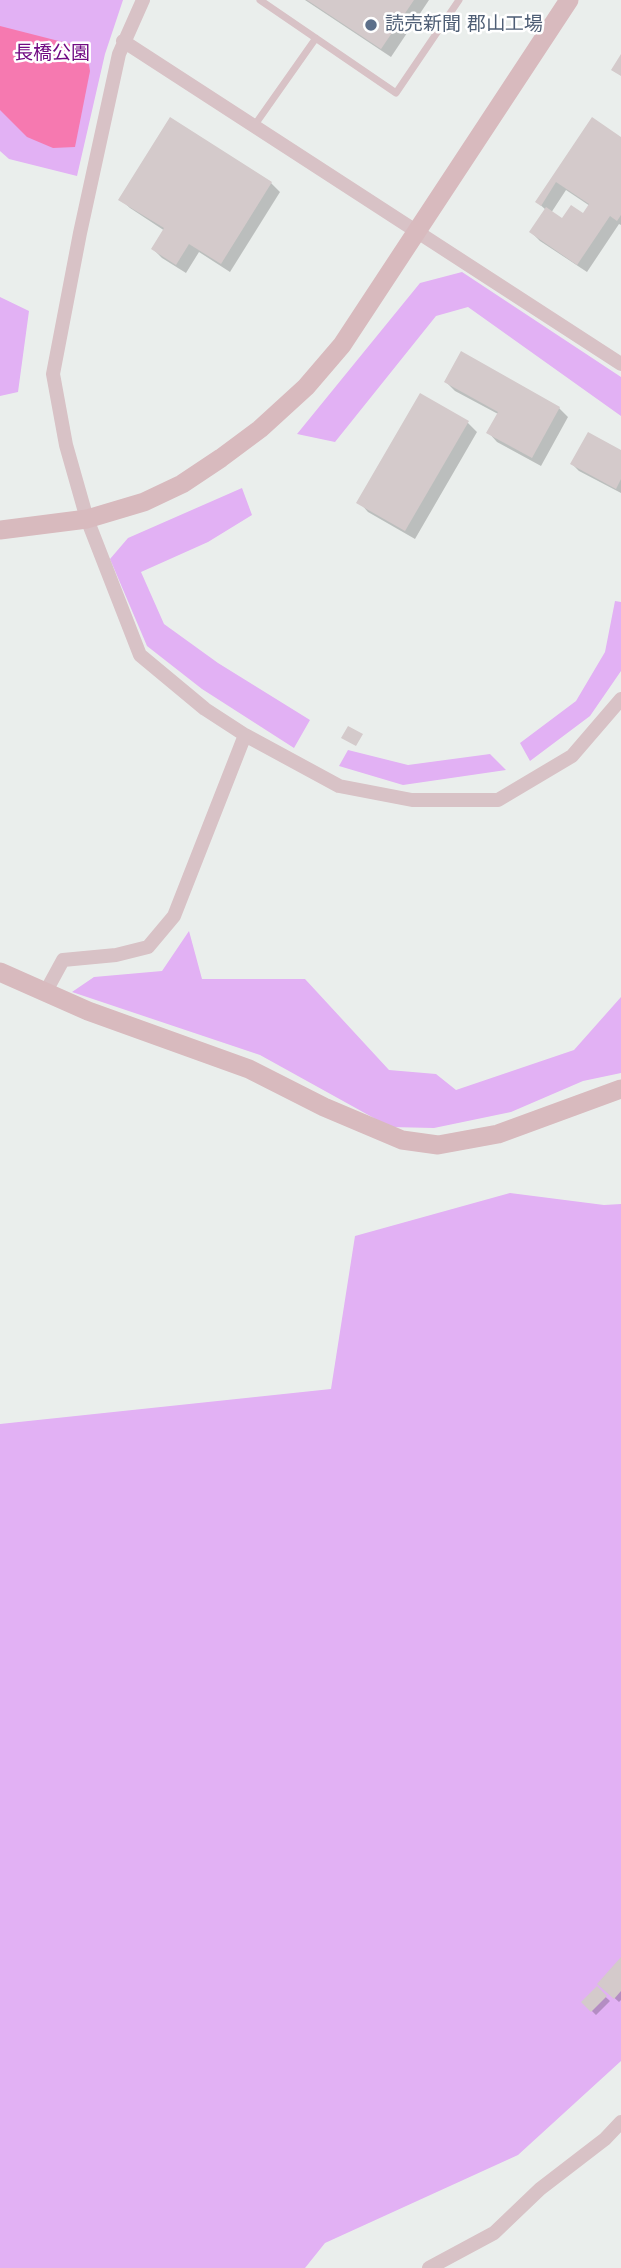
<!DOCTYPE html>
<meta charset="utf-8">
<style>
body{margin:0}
canvas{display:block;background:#eaeeec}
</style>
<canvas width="621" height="2268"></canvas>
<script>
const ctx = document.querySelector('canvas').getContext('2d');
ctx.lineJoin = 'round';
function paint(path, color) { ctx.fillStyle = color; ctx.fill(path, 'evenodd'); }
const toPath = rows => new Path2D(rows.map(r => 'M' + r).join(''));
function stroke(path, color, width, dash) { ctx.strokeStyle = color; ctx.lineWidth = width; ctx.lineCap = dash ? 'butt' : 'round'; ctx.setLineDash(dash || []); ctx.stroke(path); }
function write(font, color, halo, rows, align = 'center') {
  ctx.font = font + ' "DejaVu Sans","Noto Sans JP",sans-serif'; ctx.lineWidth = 5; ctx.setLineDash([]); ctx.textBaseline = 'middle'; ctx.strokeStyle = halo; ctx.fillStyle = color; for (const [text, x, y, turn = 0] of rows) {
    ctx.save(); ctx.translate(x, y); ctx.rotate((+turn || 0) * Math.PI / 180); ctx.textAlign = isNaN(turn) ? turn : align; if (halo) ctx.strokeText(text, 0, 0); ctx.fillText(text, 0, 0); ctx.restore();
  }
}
paint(toPath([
 [0,0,123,0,105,54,77,176,9,159,0,151],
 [462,272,621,377,621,416,468,307,436,316,335,442,297,434,420,283],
 [0,297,29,311,18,392,0,396],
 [242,488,252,515,208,542,141,572,164,624,218,663,310,720,294,748,202,689,147,646,110,559,128,538],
 [615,601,621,602,621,671,590,716,530,761,520,743,576,701,605,652],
 [348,750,408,765,490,754,506,770,403,785,339,766],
 [189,931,202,979,305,979,389,1070,436,1074,456,1090,574,1050,621,997,621,1073,583,1081,511,1112,434,1128,390,1127,260,1055,72,992,94,977,162,971],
 [510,1193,604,1205,621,1204,621,2061,518,2155,325,2243,305,2268,0,2268,0,1424,331,1389,355,1236]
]), '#e2b1f4');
paint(toPath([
 [0,26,86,48,90,71,75,147,53,148,27,137,0,110]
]), '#f679b0');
paint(toPath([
 [305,0,429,0,391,57],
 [592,119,621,139,621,225,619,224,587,272,540,241,531,232,546,210,537,202],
 [566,190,590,206,583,215,562,220,551,213],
 [171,120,271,183,280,192,230,272,199,252,186,273,162,258,153,249,165,231,130,208,120,199],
 [446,382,559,408,568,417,541,466,497,442,488,432,498,414,455,391],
 [421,395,468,423,477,432,415,539,368,512,359,502],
 [621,452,621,493,579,471,572,464],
 [621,1962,621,2000,619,2002,599,1984],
 [597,1989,610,2001,596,2015,583,2002]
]), '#0003');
paint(toPath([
 [307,0,414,0,381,49],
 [621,54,621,76,611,70],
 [170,117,272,182,221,264,189,244,176,265,151,249,164,228,118,200],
 [592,117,621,137,621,215,617,221,610,216,577,265,529,232,546,207,562,218,571,205,583,213,589,204,556,182,541,206,535,202],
 [461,351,560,407,532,458,486,433,498,412,444,382],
 [420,393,469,421,405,531,356,503],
 [588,432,621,450,621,479,616,489,570,464],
 [348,726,363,734,356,746,341,738],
 [621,1957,621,1991,614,1999,597,1984],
 [597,1986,607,1996,591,2012,581,2002]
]), '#d4cacb');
stroke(toPath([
 [260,0,396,93,459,0],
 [254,126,316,38]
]), '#d8c2c6', 7);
stroke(toPath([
 [143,0,119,54,80,233,53,374,66,445,87,519,140,655,205,709,245,735,339,786,412,800,498,800,572,756,621,699],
 [123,41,621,364],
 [45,993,63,960,116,955,148,947,174,916,245,735],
 [429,2268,494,2233,540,2189,605,2139,621,2122]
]), '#d8c2c6', 14);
stroke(toPath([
 [0,530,87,519,144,502,182,484,221,458,260,429,306,387,342,345,569,0],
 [0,972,88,1011,249,1069,324,1107,402,1140,438,1145,498,1134,621,1089]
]), '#d8babe', 19);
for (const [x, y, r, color] of [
 [371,25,7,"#5c6f8a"]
]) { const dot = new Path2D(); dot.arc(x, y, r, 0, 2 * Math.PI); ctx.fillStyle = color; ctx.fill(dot); stroke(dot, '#fff', 2.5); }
write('19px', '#4e5e75', '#fff', [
 ["読売新聞 郡山工場",385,25]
], 'left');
write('19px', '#710b83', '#fff', [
 ["長橋公園",52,54]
]);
</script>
